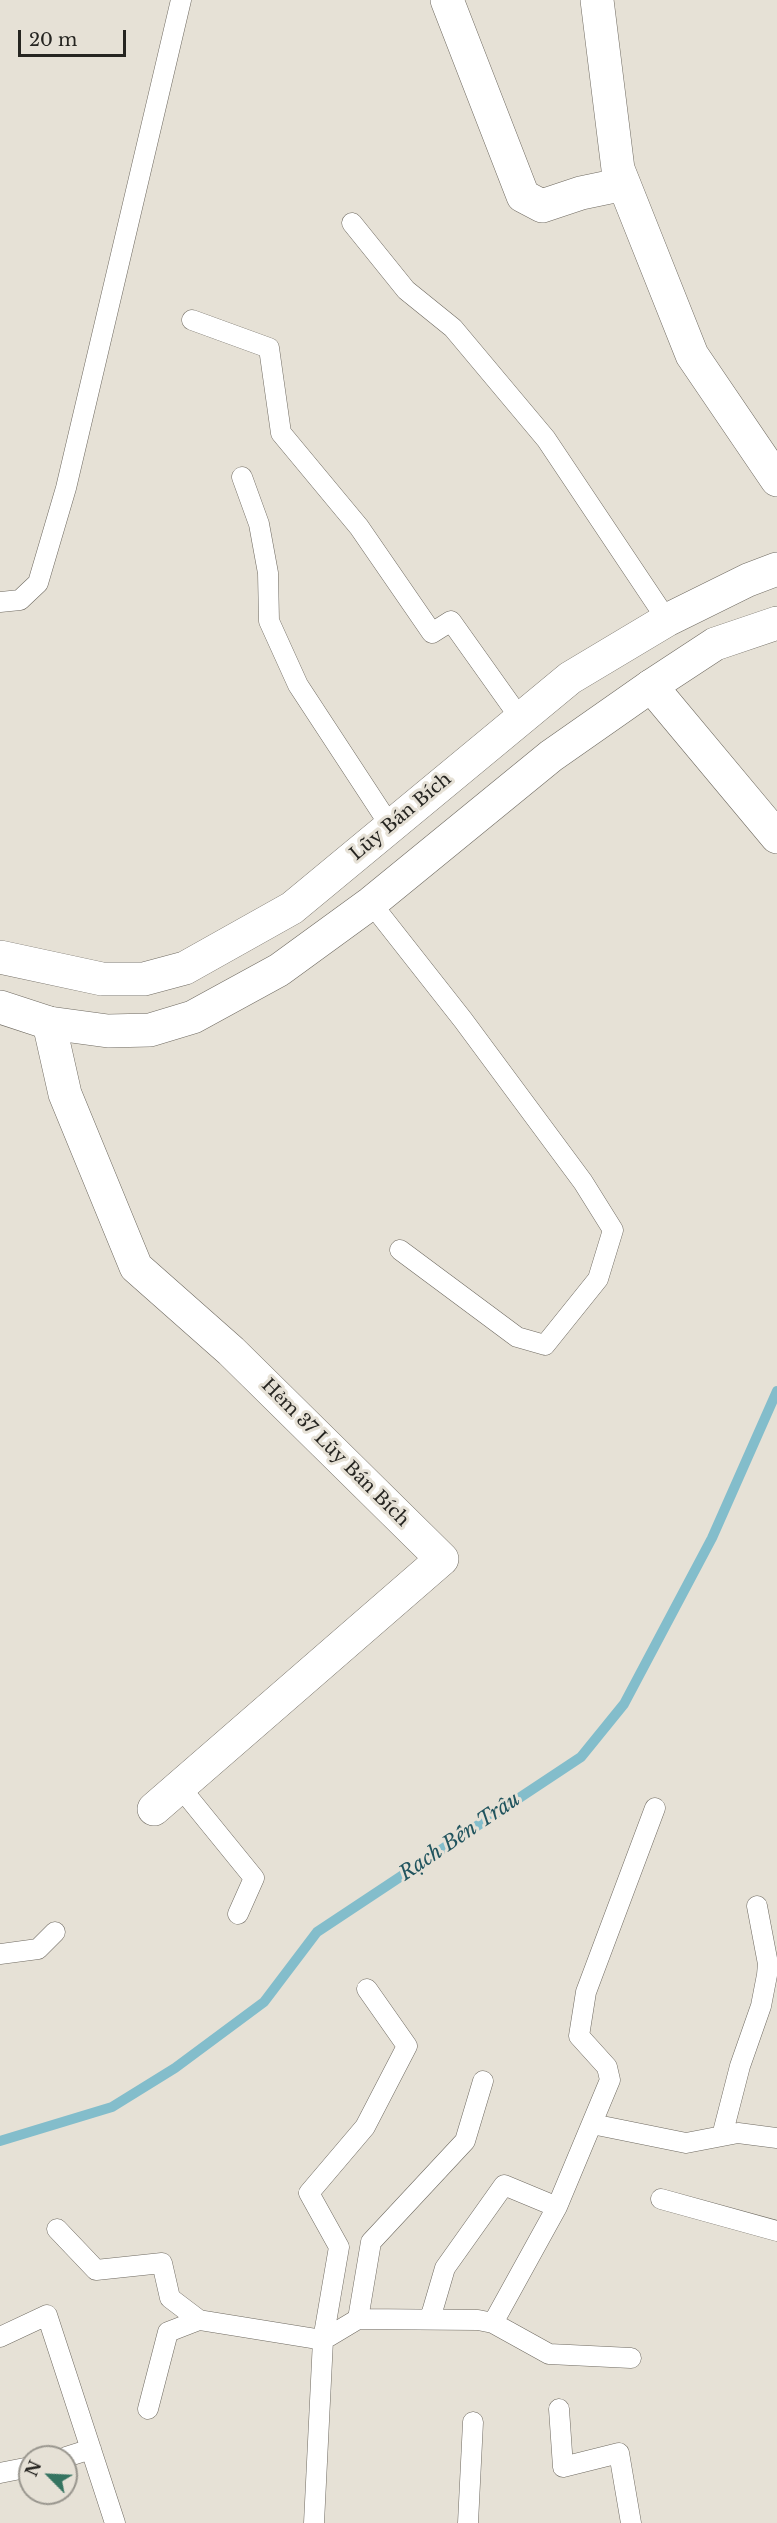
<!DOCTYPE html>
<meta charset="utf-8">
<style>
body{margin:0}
#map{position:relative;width:777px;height:2523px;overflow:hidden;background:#e6e1d6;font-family:"Libre Baskerville",serif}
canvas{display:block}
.north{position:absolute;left:18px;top:2445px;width:60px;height:60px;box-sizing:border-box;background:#e6e1d6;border:2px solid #99968e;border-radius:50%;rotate:294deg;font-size:16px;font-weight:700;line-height:24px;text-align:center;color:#262521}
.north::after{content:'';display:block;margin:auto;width:21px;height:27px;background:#357461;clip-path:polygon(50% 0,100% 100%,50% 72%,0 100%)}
.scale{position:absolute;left:18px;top:30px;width:108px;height:27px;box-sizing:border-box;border:3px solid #262521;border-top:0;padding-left:8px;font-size:18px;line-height:21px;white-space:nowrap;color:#262521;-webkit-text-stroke:4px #e6e1d6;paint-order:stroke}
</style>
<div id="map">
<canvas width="777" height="2523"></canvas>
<div class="north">N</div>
<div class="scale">20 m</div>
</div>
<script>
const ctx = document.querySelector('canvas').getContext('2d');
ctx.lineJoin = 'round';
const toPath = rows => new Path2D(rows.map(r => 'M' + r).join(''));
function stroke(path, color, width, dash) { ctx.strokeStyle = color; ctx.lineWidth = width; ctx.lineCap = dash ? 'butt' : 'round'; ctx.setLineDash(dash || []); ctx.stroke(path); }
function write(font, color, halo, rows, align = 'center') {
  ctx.font = font + ' "Libre Baskerville",serif'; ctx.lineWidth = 6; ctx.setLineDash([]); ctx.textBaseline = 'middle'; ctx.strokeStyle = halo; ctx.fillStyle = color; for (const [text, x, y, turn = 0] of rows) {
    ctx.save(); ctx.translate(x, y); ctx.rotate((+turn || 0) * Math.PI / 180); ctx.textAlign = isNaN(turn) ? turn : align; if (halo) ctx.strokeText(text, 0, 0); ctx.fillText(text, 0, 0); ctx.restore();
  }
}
stroke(toPath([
 [0,2141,112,2107,175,2068,264,2002,317,1932,581,1757,624,1704,712,1538,777,1391]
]), '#83bdcb', 10);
const lane = toPath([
 [352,223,406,290,453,328,546,439,667,620],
 [192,320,269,348,281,433,359,527,432,633,451,621,520,718],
 [242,477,259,524,268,573,269,621,298,685,391,827],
 [0,602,20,600,38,583,66,488,181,0],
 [371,903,463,1020,583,1182,613,1230,598,1279,545,1345,517,1337,400,1250],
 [180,1787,254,1878,238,1914],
 [0,1954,38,1949,55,1932],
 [592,2124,686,2143,738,2133,777,2138],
 [722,2136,740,2066,761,2006,767,1975,768,1964,757,1906],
 [661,2199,777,2231],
 [57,2229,96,2270,162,2263,170,2298,199,2320,323,2340,358,2319,478,2320,493,2323,549,2354,631,2358],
 [358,2319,371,2242,465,2141,483,2081],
 [430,2319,445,2268,504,2185,557,2207],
 [493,2323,557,2207,610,2080,607,2067,579,2036,586,1992,655,1808],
 [0,2337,47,2315,115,2523],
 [148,2409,168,2332,199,2320],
 [559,2409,563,2467,619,2453,631,2523],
 [66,2457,91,2449],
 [0,2473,30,2467],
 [314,2523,323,2340,339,2247,309,2193,365,2127,407,2046,367,1989],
 [468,2523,473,2422]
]);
const street = toPath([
 [447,0,523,196,542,206,581,193,624,184],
 [597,0,618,169,624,184,692,355,777,480],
 [651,686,777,837],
 [49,1023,65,1094,136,1267,231,1351,442,1559,154,1809]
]);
const secondary = toPath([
 [0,957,102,979,144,979,185,968,292,908,570,678,667,620,748,580,777,569],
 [0,1007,49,1023,108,1031,150,1030,193,1017,279,970,371,903,551,756,651,686,715,644,777,623]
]);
stroke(lane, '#6f6a61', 21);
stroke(street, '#6f6a61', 34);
stroke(secondary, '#6f6a61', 34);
stroke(lane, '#fff', 20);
stroke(street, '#fff', 33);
stroke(secondary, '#fff', 33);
write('18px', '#262521', '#e6e1d6', [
 ["Lũy Bán Bích",401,817,-40],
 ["Hẻm 37 Lũy Bán Bích",335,1453,45]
]);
write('italic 20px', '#21545e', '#e6e1d6', [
 ["Rạch Bến Trâu",460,1837,-34]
]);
</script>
